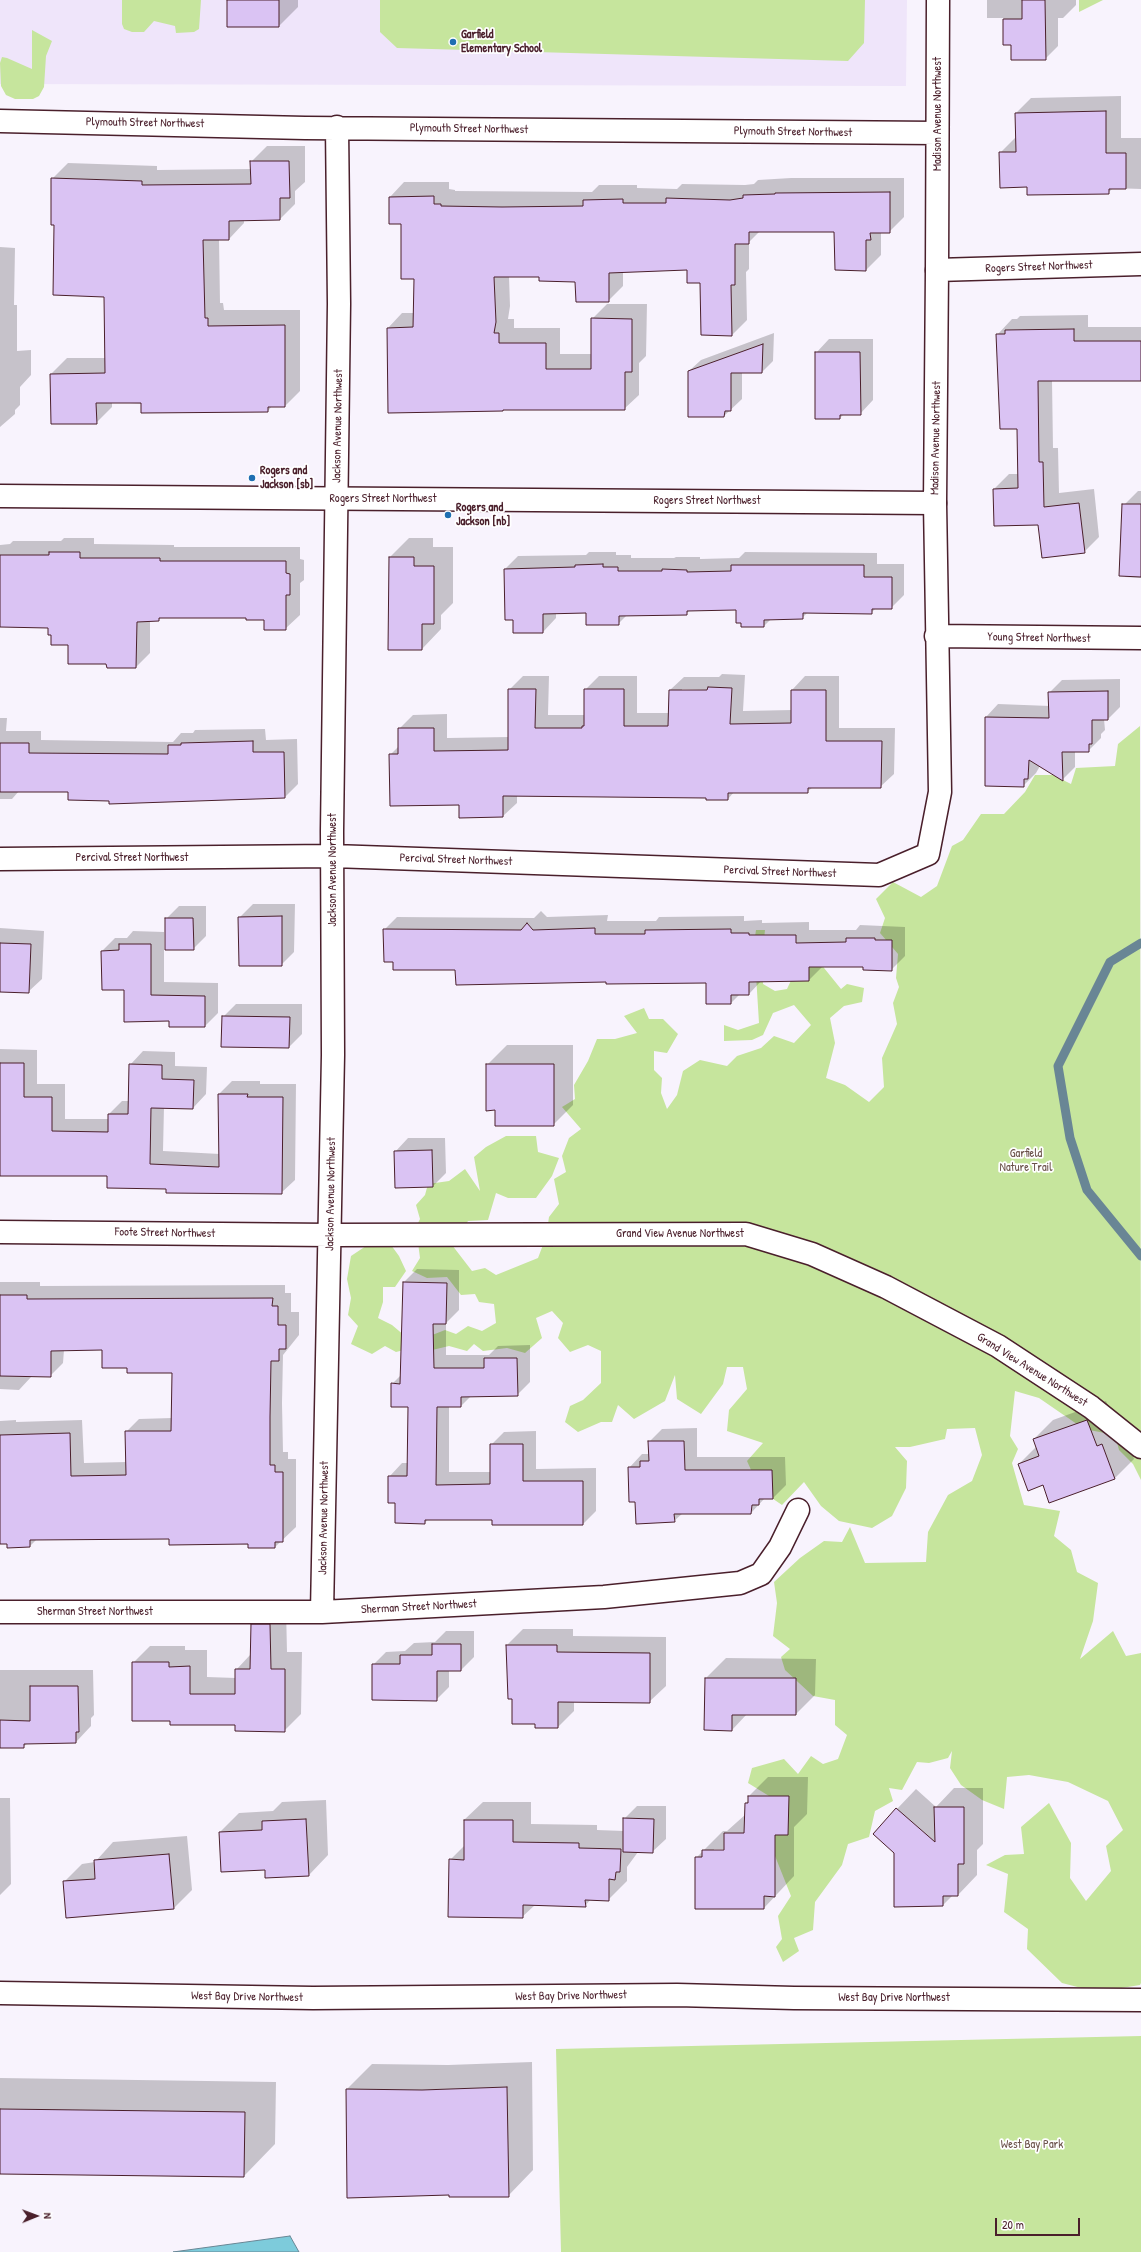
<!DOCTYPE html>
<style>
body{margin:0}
#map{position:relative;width:1141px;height:2252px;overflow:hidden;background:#f8f3fd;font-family:"Patrick Hand",sans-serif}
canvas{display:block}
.north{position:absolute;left:16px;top:2196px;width:40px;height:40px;-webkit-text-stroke:3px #fff;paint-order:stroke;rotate:89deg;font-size:11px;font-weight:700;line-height:16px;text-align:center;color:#4a1f2b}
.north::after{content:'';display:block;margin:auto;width:14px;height:18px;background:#4a1f2b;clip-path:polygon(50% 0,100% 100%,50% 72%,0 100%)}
.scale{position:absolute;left:995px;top:2218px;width:85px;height:18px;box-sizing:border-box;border:2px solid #4a1f2b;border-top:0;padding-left:5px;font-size:12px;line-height:14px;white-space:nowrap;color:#4a1f2b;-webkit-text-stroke:3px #fff;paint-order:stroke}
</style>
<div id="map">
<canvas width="1141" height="2252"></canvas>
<div class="north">N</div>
<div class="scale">20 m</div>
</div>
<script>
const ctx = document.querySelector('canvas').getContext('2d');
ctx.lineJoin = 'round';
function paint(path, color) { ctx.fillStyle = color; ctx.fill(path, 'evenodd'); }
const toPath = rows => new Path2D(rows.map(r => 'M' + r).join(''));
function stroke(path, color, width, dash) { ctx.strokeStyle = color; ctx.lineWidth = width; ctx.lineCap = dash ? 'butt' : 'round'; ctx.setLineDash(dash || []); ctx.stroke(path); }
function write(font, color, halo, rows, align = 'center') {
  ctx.font = font + ' "Patrick Hand",sans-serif'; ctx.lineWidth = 3.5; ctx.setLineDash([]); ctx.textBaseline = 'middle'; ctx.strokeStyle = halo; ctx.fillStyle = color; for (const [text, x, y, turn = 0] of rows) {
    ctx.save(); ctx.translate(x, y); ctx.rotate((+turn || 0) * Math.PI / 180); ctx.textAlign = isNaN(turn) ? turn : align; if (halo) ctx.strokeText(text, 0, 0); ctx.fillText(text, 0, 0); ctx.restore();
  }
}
paint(toPath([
 [0,0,907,0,906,86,0,84]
]), '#efe5fa');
paint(toPath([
 [122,0,201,0,199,29,194,32,176,33,175,26,154,21,144,32,132,32,124,29,122,24],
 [380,0,865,0,864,43,848,61,397,48,380,32],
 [1079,0,1103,0,1079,12],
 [32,30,52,41,46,56,44,87,39,96,33,99,15,99,6,95,1,86,0,63,2,57,7,58,32,69],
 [1140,726,1141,1480,1133,1464,1119,1450,1115,1435,1084,1429,1039,1398,1015,1391,1010,1436,1018,1449,1012,1463,1024,1505,1060,1511,1054,1536,1071,1550,1077,1572,1098,1583,1093,1621,1080,1659,1113,1631,1126,1656,1141,1653,1141,1983,1140,1985,1097,1992,1062,1983,1027,1949,1028,1929,1004,1912,1008,1874,986,1865,1005,1855,1024,1854,1021,1827,1049,1803,1071,1843,1070,1878,1086,1901,1111,1871,1106,1846,1123,1830,1108,1801,1068,1782,1029,1775,1007,1777,1004,1809,982,1800,961,1785,950,1768,952,1751,948,1758,929,1763,917,1762,902,1790,889,1788,893,1801,875,1811,869,1837,848,1844,842,1865,815,1902,813,1930,794,1938,799,1951,783,1962,776,1947,782,1939,778,1916,791,1896,769,1841,779,1807,769,1796,748,1783,752,1768,784,1759,798,1774,811,1756,823,1764,838,1759,847,1735,835,1725,835,1700,813,1696,785,1670,781,1657,790,1649,773,1636,777,1603,774,1582,800,1558,824,1541,842,1542,850,1527,865,1563,926,1562,928,1532,948,1495,972,1481,982,1455,975,1428,947,1429,945,1439,910,1447,895,1447,907,1461,906,1488,892,1516,872,1528,839,1521,821,1506,804,1482,782,1505,760,1490,747,1461,763,1443,727,1431,729,1410,747,1389,743,1367,727,1367,723,1384,701,1414,677,1399,675,1375,665,1401,634,1419,618,1405,612,1422,601,1422,578,1432,565,1422,570,1406,583,1400,601,1383,601,1351,588,1345,570,1352,558,1338,563,1323,552,1311,536,1318,542,1338,525,1353,507,1348,483,1351,474,1344,467,1351,449,1346,424,1352,412,1348,396,1352,385,1346,372,1354,351,1344,358,1326,348,1315,351,1298,347,1279,351,1256,366,1246,391,1245,399,1256,406,1271,395,1287,383,1287,383,1302,378,1318,392,1325,405,1336,427,1337,445,1330,456,1334,468,1326,482,1331,496,1323,494,1304,479,1302,475,1294,461,1295,447,1277,427,1278,412,1271,420,1258,416,1227,420,1219,416,1205,425,1195,428,1184,449,1181,465,1169,480,1191,474,1157,486,1147,506,1136,536,1136,538,1152,559,1158,552,1176,536,1198,508,1198,496,1193,488,1220,468,1221,452,1245,472,1271,485,1268,496,1275,538,1258,546,1237,549,1217,559,1204,554,1179,566,1172,562,1156,569,1138,581,1129,562,1107,575,1099,574,1085,588,1061,597,1039,615,1039,637,1033,624,1016,644,1008,649,1019,663,1019,678,1034,667,1053,654,1051,654,1070,662,1078,661,1093,667,1109,677,1095,683,1071,700,1060,727,1066,737,1056,761,1048,774,1036,794,1043,811,1025,794,1005,773,1013,763,1035,752,1040,724,1041,724,1025,738,1030,759,1023,754,943,756,930,765,930,762,960,763,984,775,991,787,989,794,974,802,967,820,963,841,989,847,984,864,988,862,1002,844,1006,830,1018,835,1043,826,1078,845,1085,869,1102,884,1087,882,1058,897,1024,893,1003,899,987,896,978,898,954,880,933,885,918,876,899,893,882,921,897,937,886,952,846,963,840,981,814,1004,814,1025,792,1035,775,1053,775,1071,784,1076,768,1115,766,1118,744],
 [1141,2036,1141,2252,561,2252,556,2049]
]), '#c6e59d');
const water = toPath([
 [290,2236,299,2252,173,2252,290,2236]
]);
paint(water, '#7dcbdb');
stroke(water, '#698695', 1);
paint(toPath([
 [227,0,298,0,298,7,279,26],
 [987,0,1076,0,1076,5,1063,18,1058,18,1058,46,1045,59,1012,44,1004,44,1004,18,987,18],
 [1121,96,1121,138,1141,138,1141,189,1113,188,1108,193,1028,186,1000,153,1016,137,1016,113,1031,98],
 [267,146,305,146,305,182,295,191,295,204,280,219,244,220,244,223,229,239,219,239,220,303,223,303,224,310,300,310,300,391,285,406,272,406,268,411,112,402,112,407,96,423,51,374,67,358,105,358,105,296,55,224,52,179,68,163,157,166,157,170,252,169,251,162],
 [791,178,904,178,904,217,889,232,881,232,881,255,866,270,835,230,760,231,749,242,749,269,746,272,747,320,732,335,701,282,688,269,623,272,623,286,608,301,576,281,540,276,509,276,510,306,508,319,514,319,514,328,560,328,560,354,592,354,592,319,607,304,647,304,646,356,639,363,639,395,624,409,505,409,503,410,389,412,388,328,402,313,414,313,415,278,402,223,390,197,404,182,449,182,449,189,455,190,455,191,592,192,599,185,637,185,637,188,677,189,682,184,745,185,754,184,758,180],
 [0,247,15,248,14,305,17,305,17,351,31,350,31,375,20,387,20,405,15,410,15,414,0,427],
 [1088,315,1088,327,1141,327,1141,379,1052,380,1053,448,1058,448,1059,493,1094,489,1099,537,1084,552,1039,524,994,489,1009,474,1019,474,1018,428,998,334,1012,319,1017,319,1020,316],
 [774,333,773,361,762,372,742,372,742,399,724,416,689,371,701,360],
 [829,339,873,339,873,400,860,414,844,414,840,418,816,353],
 [1138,491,1141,491,1141,578,1125,577,1123,506],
 [64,538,94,538,94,544,174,545,174,547,300,547,300,559,304,560,304,580,300,583,300,615,285,629,265,619,247,617,162,617,158,620,150,620,150,653,136,667,107,663,69,644,52,633,49,627,0,626,0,545,10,544,13,541,61,541],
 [409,538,433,538,433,547,453,547,453,603,441,615,441,629,422,649,390,557],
 [589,552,616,552,616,555,631,555,631,558,674,558,676,557,700,557,700,559,739,558,745,552,877,553,877,564,904,564,904,595,891,608,876,608,871,613,808,612,802,618,771,619,764,626,737,609,690,610,686,614,627,615,618,624,587,612,556,613,556,618,543,632,514,619,505,569,518,556,586,555],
 [722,674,745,675,743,711,792,710,792,690,805,676,839,676,839,728,895,728,894,774,880,787,813,787,807,792,734,792,728,799,707,797,517,795,517,803,503,816,460,804,390,755,399,746,399,729,413,715,447,714,447,738,509,737,509,690,523,676,549,676,548,715,585,715,585,690,599,676,637,676,637,713,670,713,670,690,684,677,719,677],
 [682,689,712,690,712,692,682,691],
 [1120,679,1120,707,1108,719,1104,719,1105,730,1101,734,1101,738,1088,751,1075,751,1075,767,1062,780,1040,766,1036,773,1023,786,986,717,998,704,1050,706,1049,693,1062,680],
 [0,718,7,718,6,731,41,731,41,740,173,742,181,733,193,733,195,730,265,729,266,740,297,739,298,784,285,797,110,800,69,791,19,791,12,799,0,799],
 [253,904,295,904,294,952,281,965,240,917],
 [179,906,206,906,206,936,193,949,166,919],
 [541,911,547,917,608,915,607,921,656,921,659,917,744,916,744,921,762,920,762,923,809,922,809,930,856,930,860,925,905,927,905,956,891,970,864,966,822,967,809,980,762,980,749,994,740,994,731,1003,707,982,607,981,456,969,394,961,384,930,397,917,534,918],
 [0,928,44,931,42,979,28,992,0,991],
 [133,931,164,932,164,982,218,983,218,1013,205,1026,170,1020,125,989,102,951,115,938,127,938],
 [236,1004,302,1004,302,1034,289,1047,223,1017],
 [507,1045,573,1045,573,1105,553,1125,496,1109,487,1065],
 [0,1049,37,1050,37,1084,65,1084,65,1119,109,1119,109,1114,122,1101,129,1101,130,1065,143,1051,175,1052,175,1066,207,1067,206,1094,193,1108,164,1107,163,1151,220,1154,219,1094,232,1081,260,1081,260,1084,296,1084,295,1180,281,1193,167,1188,108,1175,0,1175],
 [408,1138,445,1138,446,1173,433,1186,395,1152],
 [417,1269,459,1270,459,1310,446,1323,446,1355,489,1355,498,1346,530,1345,530,1382,517,1395,471,1396,461,1406,449,1406,449,1472,491,1472,491,1445,504,1432,536,1431,536,1469,596,1468,596,1511,583,1524,493,1519,428,1519,425,1523,396,1502,389,1477,402,1463,408,1463,409,1406,392,1384,401,1375,404,1282],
 [0,1282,40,1282,40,1286,285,1285,285,1293,291,1293,291,1312,299,1312,299,1335,283,1355,282,1403,283,1452,288,1452,288,1459,296,1459,296,1527,275,1547,170,1538,37,1539,30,1546,0,1543,0,1421,16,1420,16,1422,82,1420,84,1463,127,1462,126,1432,139,1419,172,1418,173,1372,128,1367,103,1349,64,1350,63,1363,50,1376,32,1376,19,1390,0,1389],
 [1106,1401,1117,1427,1122,1425,1134,1459,1115,1478,1044,1484,1019,1464,1037,1446,1034,1439,1053,1420],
 [697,1428,697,1457,785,1457,786,1485,773,1498,764,1499,751,1513,683,1513,674,1521,636,1501,629,1468,642,1454,649,1454,649,1442,662,1429],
 [269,1608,286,1608,287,1652,302,1652,301,1714,284,1731,236,1724,170,1720,133,1663,150,1646,185,1646,185,1650,207,1650,207,1677,236,1678,236,1670,251,1654,252,1625],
 [523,1629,573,1629,573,1636,666,1637,666,1686,649,1702,574,1702,574,1711,558,1727,536,1723,513,1698,507,1645],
 [446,1631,474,1631,474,1657,461,1670,449,1670,449,1687,436,1700,373,1665,386,1652,405,1651,414,1643,435,1642],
 [726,1658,816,1659,815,1695,796,1714,747,1714,732,1730,705,1729,706,1678],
 [0,1670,93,1670,94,1715,91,1718,91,1726,76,1742,28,1743,23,1747,0,1747],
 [768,1777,808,1777,807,1814,794,1827,794,1876,764,1908,696,1908,696,1858,723,1831,727,1831,746,1814,746,1803,749,1800,749,1796],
 [714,1849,729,1849,729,1851,714,1851],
 [954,1788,983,1788,983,1844,977,1850,977,1875,958,1895,953,1895,943,1905,895,1853,874,1833,916,1789,936,1807],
 [0,1798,10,1798,11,1884,0,1895],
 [326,1800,328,1855,309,1875,266,1869,220,1832,239,1813,273,1811,282,1802],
 [483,1802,531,1802,531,1824,597,1825,597,1830,624,1831,624,1819,637,1806,666,1806,666,1839,652,1852,638,1852,627,1867,627,1881,608,1900,591,1899,585,1906,535,1905,522,1917,450,1860,465,1845,464,1820],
 [187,1836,192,1890,174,1908,64,1882,82,1864,95,1862,113,1842],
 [532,2062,533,2170,508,2196,347,2089,372,2064,448,2065],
 [0,2078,276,2082,275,2144,244,2176,0,2173]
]), '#0003');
stroke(toPath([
 [1141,943,1110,962,1058,1066,1070,1138,1087,1190,1141,1256]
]), '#698695', 9);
const building = toPath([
 [227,0,279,0,279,27,227,27,227,0],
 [1022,0,1045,0,1046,60,1011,60,1011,45,1003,45,1003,19,1022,19,1022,0],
 [1106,111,1106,153,1126,153,1126,189,1109,189,1109,194,1027,195,1027,187,1000,188,999,152,1016,152,1015,113,1106,111],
 [250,161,289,161,290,198,280,198,280,220,229,221,229,240,203,240,205,318,208,318,208,326,285,325,285,407,268,407,268,412,141,413,141,403,96,403,97,424,51,424,50,374,105,373,104,297,53,295,54,225,51,225,51,178,142,181,142,185,251,184,250,161],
 [890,192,890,233,870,233,871,240,866,240,866,271,835,270,834,232,749,232,749,244,735,244,735,285,731,285,732,336,701,335,700,283,687,283,687,270,609,273,609,302,576,302,575,282,539,281,539,277,494,277,496,322,494,333,499,333,499,343,546,343,546,369,591,369,591,318,632,319,632,372,625,372,625,410,503,410,503,411,388,413,387,328,413,327,414,279,401,279,401,224,389,224,389,197,434,196,434,204,441,204,441,206,502,207,583,206,583,200,623,199,623,203,666,203,666,198,730,200,743,198,743,195,775,194,775,193,890,192],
 [1074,329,1074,341,1141,341,1141,381,1038,381,1039,462,1043,462,1044,507,1079,503,1085,553,1042,558,1038,525,994,526,993,489,1018,488,1017,429,1000,429,996,334,1005,334,1005,330,1074,329],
 [763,344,762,373,731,373,731,411,725,411,724,417,688,417,688,371,763,344],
 [815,352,860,352,861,415,840,415,840,419,815,419,815,352],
 [1122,504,1141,504,1141,577,1119,576,1122,504],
 [49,552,80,552,80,558,160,558,160,561,286,561,286,573,290,574,290,595,286,595,286,630,264,630,264,620,246,620,246,618,159,618,159,621,137,622,136,668,107,668,106,664,68,664,68,645,51,645,51,635,48,635,48,628,0,627,0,555,49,555,49,552],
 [389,557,414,557,414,566,434,566,434,624,422,624,422,650,388,650,389,557],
 [603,564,603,567,618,567,618,571,662,571,662,569,687,570,687,572,731,571,731,565,864,565,864,577,892,577,892,609,872,609,872,614,803,613,803,619,764,620,764,627,741,627,741,623,736,623,736,610,687,611,687,615,619,616,619,625,586,625,586,613,543,614,543,633,513,633,513,620,505,620,504,569,575,567,575,565,603,564],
 [708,687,732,688,730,724,791,723,791,690,826,690,826,741,882,741,881,788,808,788,808,793,728,793,728,800,706,800,706,798,503,796,503,817,459,818,459,805,390,806,389,754,398,754,398,728,434,728,434,751,508,750,508,689,536,689,535,728,582,728,582,726,584,726,584,689,624,689,624,726,668,726,669,690,707,690,708,687],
 [1108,691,1108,720,1092,720,1092,744,1089,744,1089,752,1062,752,1063,781,1029,760,1028,779,1024,779,1024,787,985,786,985,717,1049,718,1048,692,1108,691],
 [253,741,253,752,284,752,285,798,109,804,109,801,68,800,68,792,0,792,0,743,29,743,29,753,168,754,168,745,181,745,181,743,253,741],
 [282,916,282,966,239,966,238,917,282,916],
 [165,918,193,918,194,950,165,950,165,918],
 [527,923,533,930,595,928,595,934,645,934,645,930,731,929,731,933,749,933,749,935,796,935,796,943,846,942,846,938,875,938,875,940,892,940,892,971,863,970,863,967,809,967,809,981,749,982,749,995,731,995,731,1004,706,1004,706,983,606,984,606,982,456,985,455,970,393,970,393,962,384,962,383,929,521,930,527,923],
 [0,943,31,944,29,993,0,992,0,943],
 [119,944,151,944,151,995,205,996,205,1027,169,1027,169,1021,124,1022,124,990,102,990,101,951,119,950,119,944],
 [222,1016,290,1017,289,1048,221,1047,222,1016],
 [0,1063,24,1063,24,1097,52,1097,52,1131,108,1132,108,1114,128,1114,129,1064,162,1065,162,1079,194,1080,193,1109,151,1108,150,1164,219,1167,218,1094,248,1094,247,1097,283,1097,282,1194,166,1193,166,1189,107,1188,107,1176,0,1176,0,1063],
 [486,1064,554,1064,554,1126,495,1126,495,1110,486,1111,486,1064],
 [432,1150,433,1187,395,1188,394,1151,432,1150],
 [403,1282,447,1283,446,1324,433,1324,434,1368,484,1368,484,1358,517,1358,518,1396,461,1397,461,1407,437,1407,436,1485,490,1484,490,1444,523,1444,523,1481,583,1481,583,1525,492,1525,492,1520,425,1520,425,1524,395,1523,395,1503,388,1503,388,1476,407,1476,408,1407,391,1407,391,1383,400,1384,403,1282],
 [0,1295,27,1295,27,1299,273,1298,272,1306,278,1306,278,1325,286,1325,286,1349,279,1349,279,1361,271,1361,270,1417,270,1465,275,1465,275,1472,283,1472,283,1542,275,1542,275,1548,248,1548,248,1544,169,1545,169,1539,30,1540,30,1547,7,1548,7,1544,0,1544,0,1435,70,1433,71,1476,126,1475,125,1431,171,1431,172,1373,127,1373,127,1368,102,1368,102,1350,51,1351,51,1377,0,1376,0,1295],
 [1087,1420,1097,1446,1102,1444,1115,1479,1049,1503,1043,1485,1028,1491,1018,1464,1039,1456,1033,1439,1087,1420],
 [648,1441,684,1441,685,1470,772,1470,773,1499,759,1499,759,1505,752,1505,751,1514,674,1514,675,1522,636,1524,635,1502,629,1502,628,1467,640,1467,640,1461,649,1461,648,1441],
 [251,1624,270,1624,271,1669,285,1669,285,1732,235,1731,235,1725,170,1725,170,1721,132,1721,132,1662,169,1662,169,1667,190,1666,190,1694,235,1694,235,1669,250,1669,251,1624],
 [432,1644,461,1644,461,1671,437,1671,437,1701,372,1700,372,1664,400,1664,400,1655,432,1655,432,1644],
 [506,1645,557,1645,557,1652,650,1653,650,1703,558,1702,558,1728,535,1728,535,1724,512,1724,512,1699,508,1699,506,1645],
 [705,1678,796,1678,796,1715,732,1715,732,1731,704,1730,705,1678],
 [30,1686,78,1686,79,1732,76,1732,76,1743,24,1744,24,1748,0,1748,0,1720,30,1721,30,1686],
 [748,1796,789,1796,788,1835,775,1835,775,1897,764,1896,764,1909,695,1909,695,1857,702,1857,702,1850,724,1850,724,1833,744,1833,745,1803,748,1803,748,1796],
 [934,1807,964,1807,964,1864,958,1864,958,1896,943,1896,943,1906,894,1907,894,1853,873,1834,896,1808,935,1842,934,1807],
 [623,1818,654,1819,653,1853,623,1852,623,1818],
 [306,1819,309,1876,265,1878,265,1870,221,1872,219,1832,262,1830,262,1821,306,1819],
 [464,1820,513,1820,513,1842,579,1843,579,1848,621,1849,620,1872,616,1872,615,1880,609,1879,609,1901,585,1900,586,1907,523,1905,523,1918,448,1917,449,1859,464,1860,464,1820],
 [169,1854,174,1909,66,1918,63,1881,95,1879,94,1860,169,1854],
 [507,2087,509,2197,449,2197,449,2195,347,2198,346,2089,422,2090,507,2087],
 [0,2109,245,2112,244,2177,0,2174,0,2109]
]);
paint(building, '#dac3f3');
stroke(building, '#4a1f2b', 1);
const street = toPath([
 [0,121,305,128,937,133],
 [937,270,938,0],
 [936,636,1141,638],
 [0,859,333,856,879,875,928,854,940,792,935,503],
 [0,1232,330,1235,746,1234,812,1254,886,1287,998,1346,1091,1407,1141,1447],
 [0,1612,322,1612,604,1597,740,1583,761,1574,780,1547,798,1510],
 [322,1612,333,1055,332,831,339,304,337,127]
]);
const secondary = toPath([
 [0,496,935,503,937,270,1141,264],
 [0,1993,313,1998,677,1995,794,1998,1141,2000]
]);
stroke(street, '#4a1f2b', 25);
stroke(secondary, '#4a1f2b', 25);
stroke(street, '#fff', 22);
stroke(secondary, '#fff', 22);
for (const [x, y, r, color] of [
 [453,42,4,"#1f6fb2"],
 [252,478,4,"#1f6fb2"],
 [448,515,4,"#1f6fb2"]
]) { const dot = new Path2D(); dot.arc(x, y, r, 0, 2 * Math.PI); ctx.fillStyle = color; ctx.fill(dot); stroke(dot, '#fff', 1.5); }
write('bold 12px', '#4a1f2b', '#fff', [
 ["Garfield",461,35],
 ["Elementary School",461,49],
 ["Rogers and",260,471],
 ["Jackson [sb]",260,485],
 ["Rogers and",456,508],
 ["Jackson [nb]",456,522]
], 'left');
write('12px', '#4a1f2b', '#fff', [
 ["Madison Avenue Northwest",938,114,-90],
 ["Plymouth Street Northwest",145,123,1],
 ["Plymouth Street Northwest",469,129,1],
 ["Plymouth Street Northwest",793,132,1],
 ["Rogers Street Northwest",1039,267,-2],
 ["Jackson Avenue Northwest",338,426,-89],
 ["Madison Avenue Northwest",936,438,-89],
 ["Rogers Street Northwest",383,499],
 ["Rogers Street Northwest",707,501],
 ["Young Street Northwest",1039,638,1],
 ["Percival Street Northwest",132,858],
 ["Percival Street Northwest",456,860,2],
 ["Jackson Avenue Northwest",333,870,-90],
 ["Percival Street Northwest",780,872,2],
 ["Jackson Avenue Northwest",331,1194,-89],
 ["Foote Street Northwest",165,1233,1],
 ["Grand View Avenue Northwest",680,1234],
 ["Grand View Avenue Northwest",1032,1370,32],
 ["Jackson Avenue Northwest",324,1518,-89],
 ["Sherman Street Northwest",419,1607,-3],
 ["Sherman Street Northwest",95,1612],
 ["West Bay Drive Northwest",571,1996,-1],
 ["West Bay Drive Northwest",247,1997,1],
 ["West Bay Drive Northwest",894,1998]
]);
write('12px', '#695048', '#fff', [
 ["Garfield",1026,1154],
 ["Nature Trail",1026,1168],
 ["West Bay Park",1032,2145]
]);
</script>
